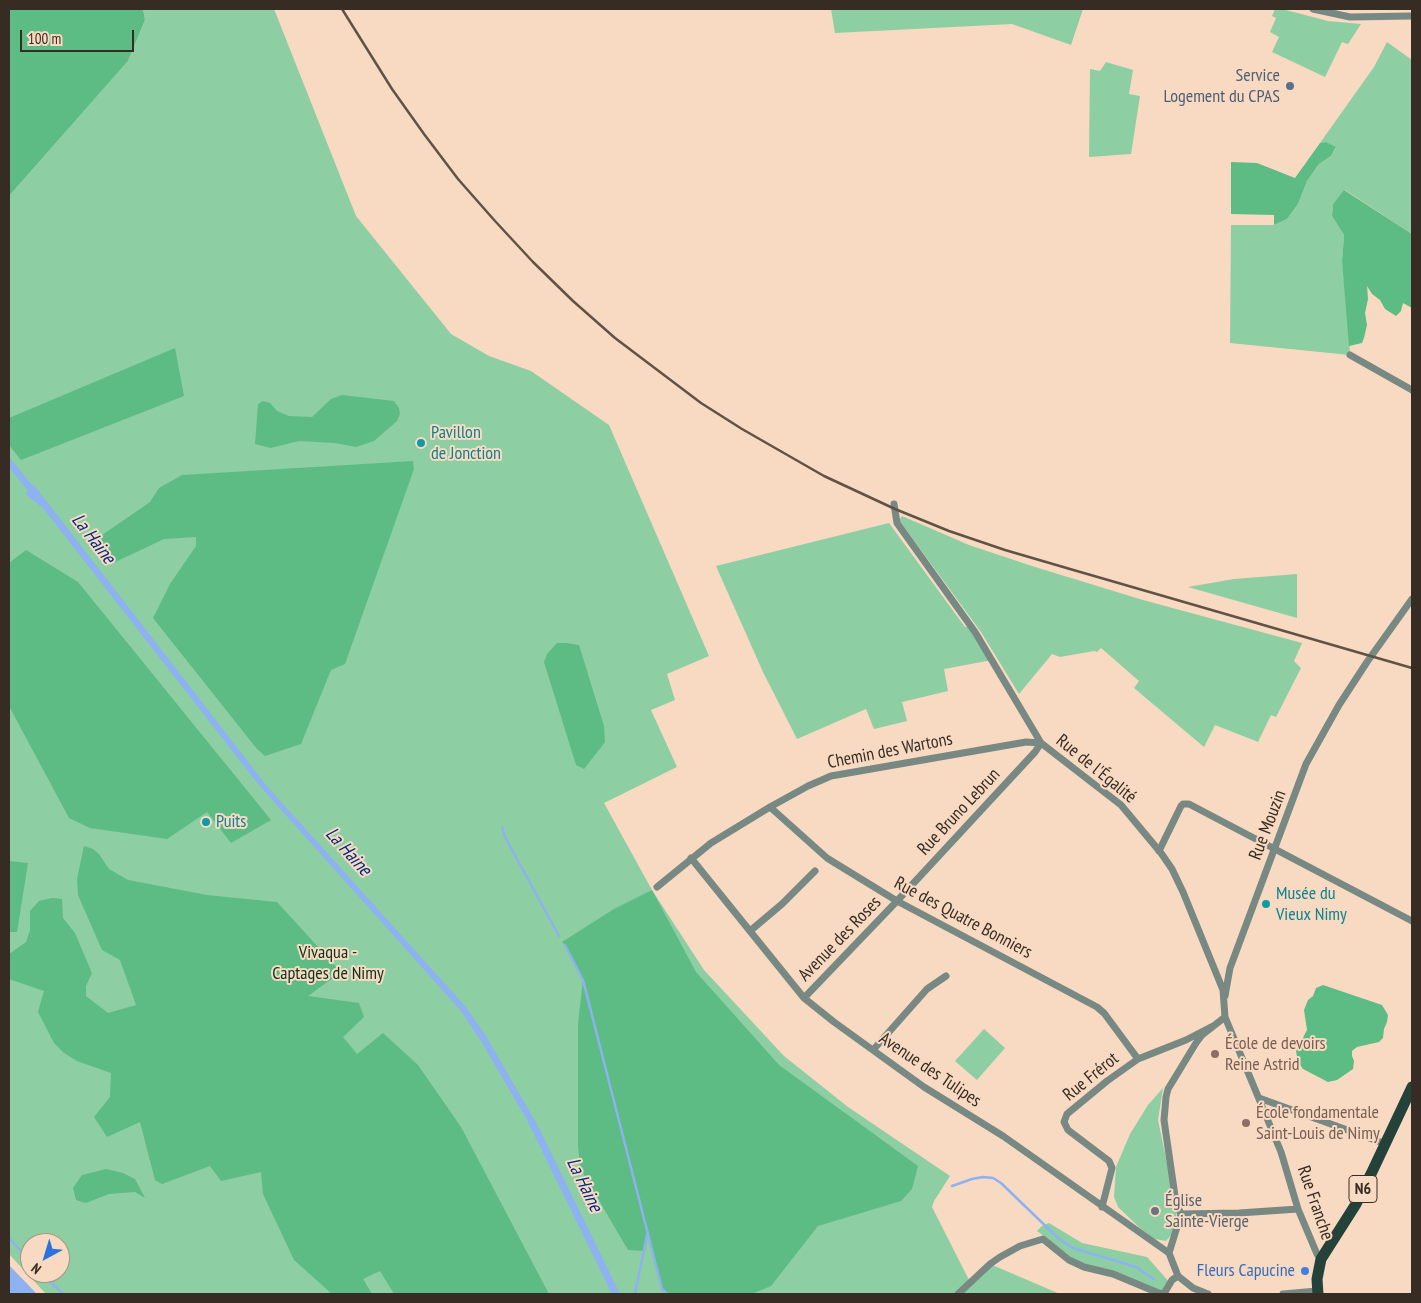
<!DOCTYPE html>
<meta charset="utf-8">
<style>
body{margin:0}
#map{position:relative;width:1421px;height:1303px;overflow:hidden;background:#f7dac1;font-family:"PT Sans Narrow",sans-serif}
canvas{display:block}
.frame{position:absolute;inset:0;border:10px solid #372c23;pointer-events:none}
.north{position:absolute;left:20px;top:1233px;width:50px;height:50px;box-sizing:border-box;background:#f7dac1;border:1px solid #aa9482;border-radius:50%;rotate:219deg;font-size:14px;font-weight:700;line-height:20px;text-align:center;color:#372c23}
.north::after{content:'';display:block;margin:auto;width:18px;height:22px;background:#2a73df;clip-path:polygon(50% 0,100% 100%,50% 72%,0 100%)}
.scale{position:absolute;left:20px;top:30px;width:114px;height:22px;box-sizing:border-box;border:2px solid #372c23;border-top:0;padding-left:6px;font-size:15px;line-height:18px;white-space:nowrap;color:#372c23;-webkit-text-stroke:4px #f7dac1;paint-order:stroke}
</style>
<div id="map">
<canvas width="1421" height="1303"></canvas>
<div class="frame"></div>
<div class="north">N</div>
<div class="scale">100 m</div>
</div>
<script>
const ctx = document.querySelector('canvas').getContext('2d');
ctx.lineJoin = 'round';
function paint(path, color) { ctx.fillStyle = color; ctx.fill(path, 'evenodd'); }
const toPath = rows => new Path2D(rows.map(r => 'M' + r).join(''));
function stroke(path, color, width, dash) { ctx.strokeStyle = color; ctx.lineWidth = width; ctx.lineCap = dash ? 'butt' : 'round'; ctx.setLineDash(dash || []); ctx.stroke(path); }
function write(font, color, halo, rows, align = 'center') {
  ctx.font = font + ' "PT Sans Narrow",sans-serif'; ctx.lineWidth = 4; ctx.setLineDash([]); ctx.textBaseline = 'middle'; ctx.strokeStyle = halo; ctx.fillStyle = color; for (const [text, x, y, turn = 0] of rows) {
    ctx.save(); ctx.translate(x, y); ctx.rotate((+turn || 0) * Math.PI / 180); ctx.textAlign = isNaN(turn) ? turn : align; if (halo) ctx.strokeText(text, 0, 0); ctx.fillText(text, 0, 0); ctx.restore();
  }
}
paint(toPath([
 [143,9,274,9,356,216,451,334,489,356,531,371,609,425,709,656,667,674,675,700,651,710,677,767,604,803,652,890,704,970,784,1056,848,1107,950,1176,934,1201,932,1207,970,1282,990,1264,1060,1294,46,1294,9,1254,9,196,128,61,145,20],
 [30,1243,60,1243,60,1273,30,1273],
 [831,9,1083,9,1071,45,1012,24,835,33],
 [1275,9,1282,9,1328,21,1361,24,1348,44,1342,42,1325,77,1272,52,1279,37,1270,32,1276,18,1272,16],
 [1387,42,1412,60,1412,234,1345,190,1333,204,1332,216,1344,235,1342,261,1348,318,1350,355,1230,343,1231,225,1274,225,1287,219,1298,204,1307,181,1319,164,1331,156,1336,148,1326,142,1320,143,1374,67],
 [1106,62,1133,70,1129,94,1140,96,1131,154,1089,157,1090,69,1100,71],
 [902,516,969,545,1035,567,1143,600,1302,643,1294,661,1301,668,1276,717,1271,715,1258,742,1215,725,1204,747,1134,688,1139,681,1101,648,1097,652,1094,651,1060,657,1052,654,1019,694,981,632,899,520],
 [889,523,965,627,971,627,992,660,944,669,948,691,902,702,907,721,874,729,866,709,797,739,763,672,716,566],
 [1297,574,1297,618,1188,587,1234,579],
 [984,1029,1005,1048,977,1080,955,1061],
 [1163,1088,1158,1120,1177,1211,1172,1234,1166,1241,1155,1239,1141,1229,1118,1207,1114,1197,1116,1167,1130,1134,1148,1105],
 [1049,1223,1082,1243,1147,1257,1170,1283,1165,1292,1084,1267,1037,1231,1042,1226]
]), '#8dcea3');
paint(toPath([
 [9,9,143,9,145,20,128,61,9,196],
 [1326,142,1336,147,1331,156,1319,164,1307,181,1298,204,1287,219,1274,225,1274,215,1231,214,1231,162,1257,163,1295,178,1320,143],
 [1344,190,1412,234,1412,308,1403,303,1401,311,1396,316,1385,309,1380,300,1372,294,1367,286,1368,299,1365,313,1367,325,1364,338,1362,343,1349,346,1342,261,1344,235,1332,216,1333,204],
 [175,348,184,396,21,460,9,445,9,418],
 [342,395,394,401,399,408,400,414,397,421,374,441,356,447,335,443,299,441,271,448,255,444,258,404,263,401,270,403,277,411,289,416,312,417,331,399],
 [413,461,414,469,345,664,331,670,301,744,265,756,257,749,153,618,170,584,196,546,196,537,164,539,111,564,92,542,150,502,159,488,182,475],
 [26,550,78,582,271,820,231,843,207,812,167,839,90,828,69,818,9,706,9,563],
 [557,643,566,643,579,645,604,726,605,742,584,769,576,765,544,662,547,654],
 [84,846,93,849,99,854,109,869,128,880,207,895,277,902,341,972,308,996,359,1003,364,1017,343,1037,357,1054,383,1033,418,1065,461,1127,549,1294,394,1294,380,1271,363,1279,372,1294,332,1294,294,1260,263,1194,261,1172,221,1181,210,1166,162,1184,155,1180,140,1122,107,1137,94,1117,110,1097,111,1073,77,1061,64,1053,54,1043,38,1012,44,991,9,979,9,954,26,942,30,930,30,911,39,901,52,898,62,899,63,918,75,933,92,973,86,986,86,996,108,1013,136,1005,120,960,102,950,78,895,77,879],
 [9,861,28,863,17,932,9,932],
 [652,890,696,972,779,1065,918,1166,912,1189,901,1201,818,1226,771,1286,752,1294,665,1293,662,1289,648,1236,645,1251,628,1250,580,1168,578,1145,578,1023,583,980,565,945,562,942,614,909],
 [1323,985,1382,1005,1388,1015,1387,1022,1384,1029,1383,1038,1379,1042,1357,1047,1352,1051,1352,1056,1354,1061,1353,1069,1337,1080,1328,1082,1303,1069,1298,1062,1296,1051,1307,1030,1304,1010,1308,1000,1313,996,1316,988],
 [106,1169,123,1173,135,1179,145,1198,135,1192,109,1194,86,1203,76,1200,73,1188,82,1175]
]), '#5dbc83');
paint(toPath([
 [9,457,33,486,34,485,266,785,466,1007,486,1036,538,1126,620,1294,612,1294,527,1120,481,1041,461,1011,258,784,43,508,25,494,28,491,9,467],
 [9,1265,33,1290,37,1294,9,1294]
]), '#8eb2f1');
stroke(toPath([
 [502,827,505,837,559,936],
 [565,945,583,980,662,1289,667,1294],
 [952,1186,972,1179,983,1177,993,1178,1001,1183,1059,1239,1073,1248,1136,1267,1153,1279],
 [9,1238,30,1261],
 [41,1273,63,1294],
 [635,1294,647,1235]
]), '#8eb2f1', 2.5);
stroke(toPath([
 [1313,9,1350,17,1412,16],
 [1350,355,1412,390],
 [894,504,897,523,975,632,1041,743,1121,805,1161,853,1172,869,1183,892,1223,990,1225,1017,1281,1152,1298,1209,1317,1254,1321,1259],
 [770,807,827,858,835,863,897,901,1097,1007,1104,1013,1138,1059],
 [1159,851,1181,806,1183,804,1189,804,1412,921],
 [691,858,804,998,834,1022,924,1087,1003,1136,1169,1253,1178,1276,1193,1288,1208,1294],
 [657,887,711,843,770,807,808,786,831,776,1026,742,1041,743],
 [750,931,782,904,815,871],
 [1225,996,1230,968,1306,764,1339,705,1367,662,1412,599],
 [804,998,897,901,1035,752,1041,743],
 [873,1050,927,989,946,976],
 [1259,1098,1386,1144],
 [1102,1207,1112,1168,1109,1161,1068,1130,1064,1122,1067,1114,1107,1081,1138,1059,1186,1040,1211,1027],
 [1181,1214,1239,1213,1298,1209],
 [1169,1253,1181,1214,1176,1203,1164,1120,1166,1097,1168,1089,1196,1043,1202,1035,1225,1017],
 [958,1294,990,1264,1000,1257,1020,1246,1043,1239,1069,1260,1084,1267,1113,1274,1161,1294],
 [1161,1294,1165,1292,1172,1280,1178,1276],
 [1283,1294,1317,1291]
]), '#788983', 7);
stroke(toPath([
 [1318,1294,1317,1279,1321,1259,1356,1204,1371,1174,1412,1087]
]), '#24423a', 11);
stroke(toPath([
 [342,9,392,89,424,134,458,179,495,221,533,262,573,301,615,338,701,403,742,429,824,476,895,509,949,531,1005,550,1070,569,1412,668]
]), '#615246', 2.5);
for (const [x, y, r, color] of [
 [1290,86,5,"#5c6f8a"],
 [421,443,5,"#0f9aa8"],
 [206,822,5,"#0f9aa8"],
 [1266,904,5,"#0f9aa8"],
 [1215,1054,5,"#8d6e63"],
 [1246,1123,5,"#8d6e63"],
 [1155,1211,5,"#6b7280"],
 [1305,1271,5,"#3f7fe0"]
]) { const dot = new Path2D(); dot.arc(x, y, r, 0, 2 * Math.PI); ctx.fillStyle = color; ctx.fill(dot); stroke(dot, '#f7dac1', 2); }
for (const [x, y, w] of [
 [1363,1189,28]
]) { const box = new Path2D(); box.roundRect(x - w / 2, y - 13.5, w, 27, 4); ctx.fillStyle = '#f7dac1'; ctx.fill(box); stroke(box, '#372c23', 1); }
write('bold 16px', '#372c23', null, [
 ["N6",1363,1189]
]);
write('18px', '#4e5e75', '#f7dac1', [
 ["Service",1280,76],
 ["Logement du CPAS",1280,97]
], 'right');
write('18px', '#0d838f', '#f7dac1', [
 ["Pavillon",431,433],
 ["de Jonction",431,454],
 ["Puits",216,822],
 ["Musée du",1276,894],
 ["Vieux Nimy",1276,915]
], 'left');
write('18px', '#372c23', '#f7dac1', [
 ["Chemin des Wartons",890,751,-11],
 ["Rue de l'Égalité",1096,769,39],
 ["Rue Bruno Lebrun",959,812,-47],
 ["Rue Mouzin",1268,825,-69],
 ["Rue des Quatre Bonniers",963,918,28],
 ["Avenue des Roses",840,939,-46],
 ["Avenue des Tulipes",930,1070,34],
 ["Rue Frérot",1091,1077,-39],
 ["Rue Franche",1315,1203,71]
]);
write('18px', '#09331c', '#f7dac1', [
 ["Vivaqua -",328,953],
 ["Captages de Nimy",328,974]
]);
write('18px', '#785e54', '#f7dac1', [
 ["École de devoirs",1225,1044],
 ["Reine Astrid",1225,1065],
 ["École fondamentale",1256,1113],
 ["Saint-Louis de Nimy",1256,1134]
], 'left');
write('18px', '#5b616d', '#f7dac1', [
 ["Église",1165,1201],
 ["Sainte-Vierge",1165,1222]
], 'left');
write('18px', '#366cbe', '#f7dac1', [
 ["Fleurs Capucine",1295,1271]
], 'right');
write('italic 19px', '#002c84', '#f7dac1', [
 ["La Haine",93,539,52],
 ["La Haine",348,852,48],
 ["La Haine",584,1185,64]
]);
</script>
